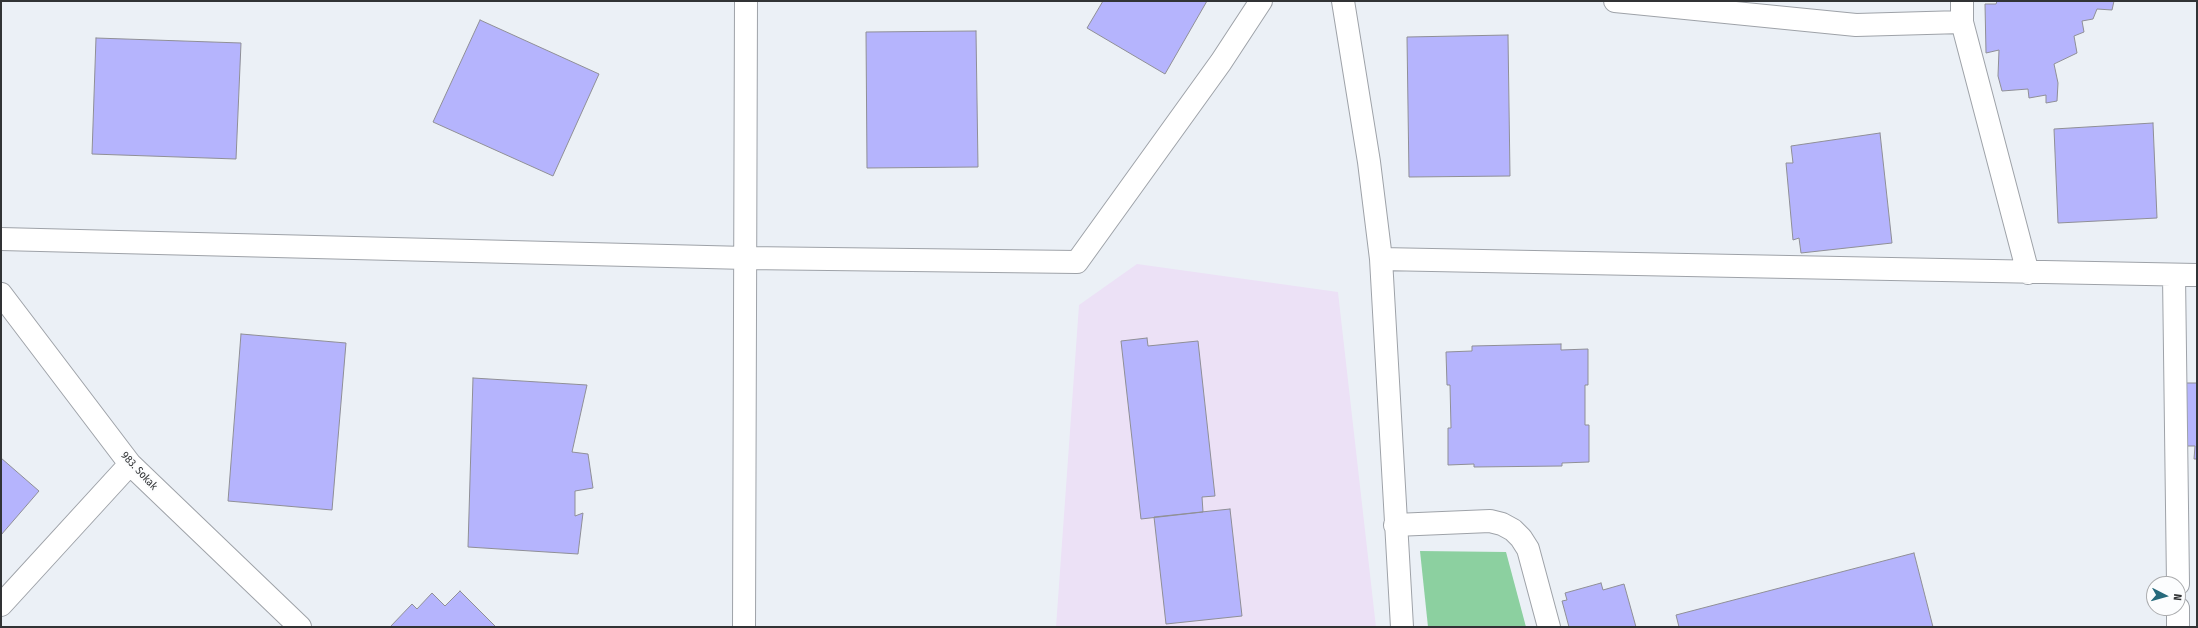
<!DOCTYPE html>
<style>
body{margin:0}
#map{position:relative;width:2198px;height:628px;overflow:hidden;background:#ebf0f6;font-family:"Fira Sans Condensed",sans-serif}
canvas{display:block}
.frame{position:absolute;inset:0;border:2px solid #313335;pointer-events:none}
.north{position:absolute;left:2146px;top:576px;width:40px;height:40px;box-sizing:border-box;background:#fcfdfe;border:1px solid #abacae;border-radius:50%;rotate:96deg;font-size:11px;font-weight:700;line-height:16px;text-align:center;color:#313335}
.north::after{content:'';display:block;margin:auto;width:14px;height:18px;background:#276a7c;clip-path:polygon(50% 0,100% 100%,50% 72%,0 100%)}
</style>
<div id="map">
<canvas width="2198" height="628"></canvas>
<div class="frame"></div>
<div class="north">N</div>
</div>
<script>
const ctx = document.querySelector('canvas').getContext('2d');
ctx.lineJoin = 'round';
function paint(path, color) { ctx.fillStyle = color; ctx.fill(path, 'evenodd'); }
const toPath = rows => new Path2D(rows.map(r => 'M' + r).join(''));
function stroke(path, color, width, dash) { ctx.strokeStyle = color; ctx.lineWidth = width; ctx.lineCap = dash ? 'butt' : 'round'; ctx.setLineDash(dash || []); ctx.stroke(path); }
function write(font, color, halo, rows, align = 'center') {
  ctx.font = font + ' "Fira Sans Condensed",sans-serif'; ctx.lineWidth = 4; ctx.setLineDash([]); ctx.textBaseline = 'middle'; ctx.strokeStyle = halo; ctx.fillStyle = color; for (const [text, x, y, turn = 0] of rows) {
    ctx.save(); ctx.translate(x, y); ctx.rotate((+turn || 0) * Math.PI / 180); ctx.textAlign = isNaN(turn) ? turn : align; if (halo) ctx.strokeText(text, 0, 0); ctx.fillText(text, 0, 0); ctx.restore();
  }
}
paint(toPath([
 [1137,264,1338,292,1376,627,1056,627,1079,305]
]), '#ece1f6');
paint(toPath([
 [1420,551,1506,552,1526,627,1428,627]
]), '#8cd0a0');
const building = toPath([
 [1103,1,1207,1,1165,74,1087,28,1103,1],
 [1997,1,2114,1,2112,10,2097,9,2093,19,2082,21,2084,32,2074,36,2077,53,2054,64,2058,83,2057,101,2046,103,2046,95,2029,98,2028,89,2002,91,1998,76,1999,50,1986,53,1985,4,1996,4,1997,1],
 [480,20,599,74,553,176,433,122,480,20],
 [976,31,978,167,867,168,866,32,976,31],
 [1508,35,1510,176,1409,177,1407,37,1508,35],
 [96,38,241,43,236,159,92,154,96,38],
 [2153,123,2157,218,2058,223,2054,129,2153,123],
 [1880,133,1892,243,1801,253,1799,238,1793,240,1786,163,1793,163,1791,146,1880,133],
 [241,334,346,343,332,510,228,501,241,334],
 [1147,338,1148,346,1198,341,1215,496,1202,497,1203,512,1141,519,1121,341,1147,338],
 [1561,344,1561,350,1588,349,1588,385,1585,385,1585,425,1589,425,1589,462,1562,463,1562,466,1474,467,1474,464,1448,465,1448,428,1451,428,1450,385,1447,385,1446,352,1472,351,1472,346,1561,344],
 [473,378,587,385,572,452,588,454,593,488,575,491,575,516,583,513,578,554,468,547,473,378],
 [2181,383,2197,383,2197,459,2194,459,2195,446,2183,446,2181,383],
 [1,458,39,491,1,535,1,458],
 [1230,509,1242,616,1166,624,1154,517,1230,509],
 [1914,553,1933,627,1679,627,1676,615,1914,553],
 [1601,583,1603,590,1624,584,1636,627,1569,627,1562,601,1567,600,1565,593,1601,583],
 [460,591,496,627,390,627,412,604,417,609,432,593,445,606,460,591]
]);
paint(building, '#b5b4fd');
stroke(building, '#8f8f96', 1);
const minor = toPath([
 [1343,1,1369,162,1381,259,1402,627],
 [1615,1,1856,25,1962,22],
 [1962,1,1962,22,2028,273],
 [1381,259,2197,275],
 [2174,275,2178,584],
 [1,294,130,464,300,627],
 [1395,525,1490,521,1502,524,1513,530,1521,538,1528,549,1549,627],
 [1,605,130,464],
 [2178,608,2178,627]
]);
const tertiary = toPath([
 [1,239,746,258,1077,262,1221,62,1261,1],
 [744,627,746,1]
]);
stroke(minor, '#9ea2a8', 24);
stroke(tertiary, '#9ea2a8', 24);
stroke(minor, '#fff', 22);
stroke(tertiary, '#fff', 22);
write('11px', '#313335', '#fcfdfe', [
 ["983. Sokak",139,471,47]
]);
</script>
